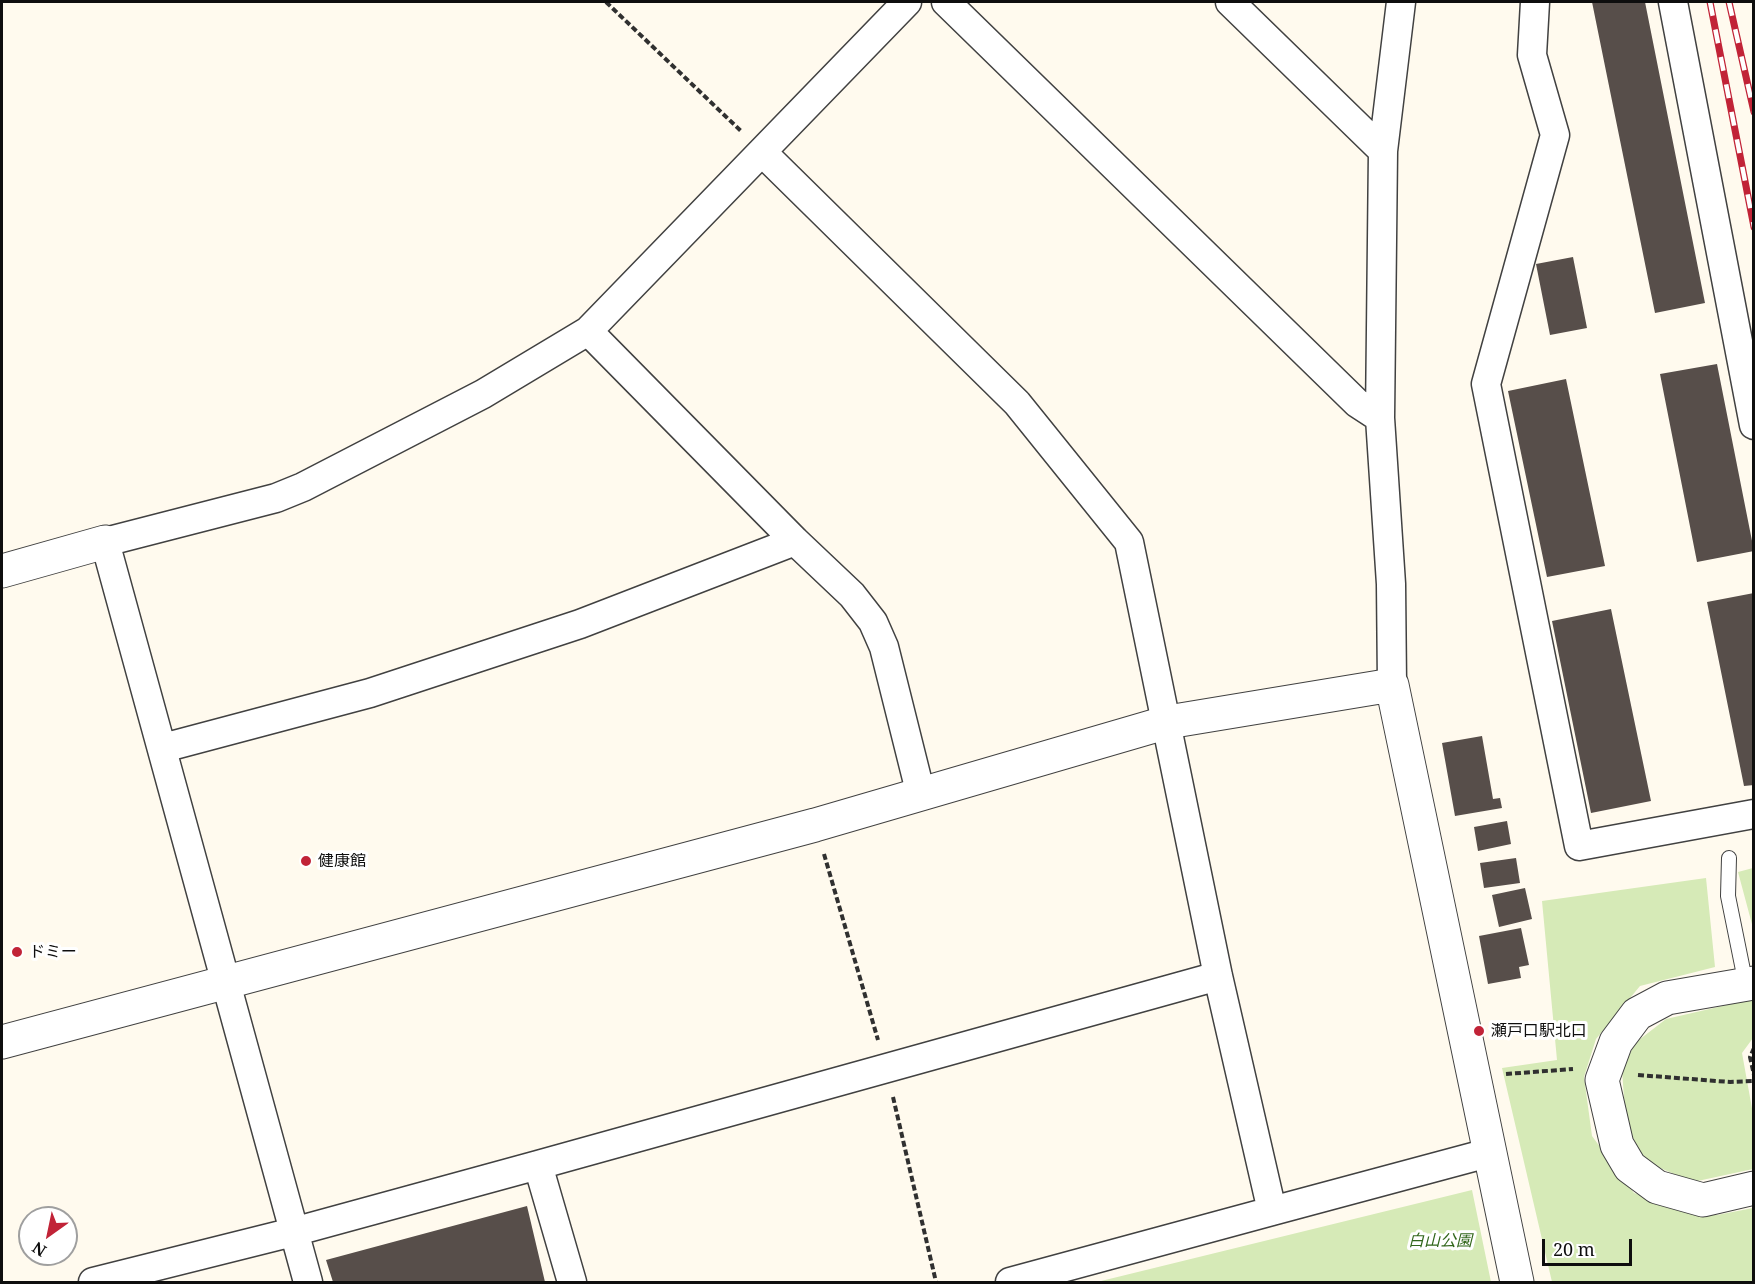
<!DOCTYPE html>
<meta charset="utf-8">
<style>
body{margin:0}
#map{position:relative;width:1755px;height:1284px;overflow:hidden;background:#fffaee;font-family:"Noto Serif",serif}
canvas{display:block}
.frame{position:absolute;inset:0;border:3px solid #0e0e0e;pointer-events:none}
.north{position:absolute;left:18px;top:1206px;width:60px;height:60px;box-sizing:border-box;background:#fff;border:2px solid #9f9f9f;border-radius:50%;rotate:213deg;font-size:16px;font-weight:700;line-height:24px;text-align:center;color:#0e0e0e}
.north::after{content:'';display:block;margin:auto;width:21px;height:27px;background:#c12337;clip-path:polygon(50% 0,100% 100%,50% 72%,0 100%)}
.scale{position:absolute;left:1542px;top:1239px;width:90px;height:27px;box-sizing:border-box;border:3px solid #0e0e0e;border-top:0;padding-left:8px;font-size:18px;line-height:21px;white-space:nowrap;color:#0e0e0e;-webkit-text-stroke:4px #fff;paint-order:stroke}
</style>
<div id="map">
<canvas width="1755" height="1284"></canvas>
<div class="frame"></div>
<div class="north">N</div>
<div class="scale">20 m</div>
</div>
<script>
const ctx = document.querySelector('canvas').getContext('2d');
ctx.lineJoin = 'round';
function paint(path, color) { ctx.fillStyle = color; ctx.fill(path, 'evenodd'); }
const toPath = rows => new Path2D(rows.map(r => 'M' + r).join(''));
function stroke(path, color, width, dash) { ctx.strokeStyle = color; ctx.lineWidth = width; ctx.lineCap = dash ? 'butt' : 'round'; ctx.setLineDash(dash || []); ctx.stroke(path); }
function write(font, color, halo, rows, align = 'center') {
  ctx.font = font + ' "Noto Serif","Noto Sans JP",serif'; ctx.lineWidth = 6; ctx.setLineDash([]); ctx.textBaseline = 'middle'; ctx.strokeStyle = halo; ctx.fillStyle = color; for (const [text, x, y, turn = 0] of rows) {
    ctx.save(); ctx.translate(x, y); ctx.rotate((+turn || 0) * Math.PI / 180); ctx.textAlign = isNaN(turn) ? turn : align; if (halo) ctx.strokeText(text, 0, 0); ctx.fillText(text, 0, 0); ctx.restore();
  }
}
paint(toPath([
 [1753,868,1754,868,1753,928,1738,872],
 [1706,878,1715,967,1640,986,1596,1039,1584,1077,1592,1136,1634,1193,1717,1215,1753,1208,1753,1282,1552,1282,1502,1068,1557,1060,1542,901],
 [1753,999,1753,1038,1742,1053,1753,1114,1753,1169,1693,1182,1646,1162,1626,1125,1622,1070,1635,1043,1666,1019],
 [1472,1190,1491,1282,1097,1282]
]), '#d6eab7');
paint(toPath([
 [1592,2,1645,2,1705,303,1655,313],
 [1573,257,1587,328,1550,335,1536,264],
 [1717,364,1754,551,1697,562,1660,374],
 [1566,379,1605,566,1547,577,1508,391],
 [1754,593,1754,785,1744,786,1707,602],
 [1611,609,1651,801,1591,813,1552,621],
 [1482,736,1493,799,1500,798,1502,808,1455,816,1442,743],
 [1507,821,1511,844,1478,851,1474,827],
 [1516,858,1520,883,1484,888,1480,863],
 [1525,888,1532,919,1499,927,1492,895],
 [1521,928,1529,965,1519,967,1521,978,1488,984,1479,936],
 [527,1206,545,1282,333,1282,326,1260]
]), '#574e4a');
const service = toPath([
 [1729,858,1728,896,1746,985]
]);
const minor = toPath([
 [946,2,1357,403,1380,418],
 [1230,2,1383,151],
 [1535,2,1532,55,1555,135,1486,384,1579,846,1754,814],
 [1673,2,1754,425],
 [762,152,1017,403,1129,542,1218,976,1272,1211,1488,1153],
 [588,331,795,541,852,595,873,622,884,647,921,795],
 [1392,685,1391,584,1380,418,1383,151,1401,2],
 [163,748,370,693,580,624,795,541],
 [538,1165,1218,976],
 [93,1282,293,1232,538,1165,572,1282],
 [308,1282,105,542,276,498,303,487,483,394,588,331,907,2],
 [1010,1282,1272,1211]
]);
const tertiary = toPath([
 [2,571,105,542],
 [1754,983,1667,998,1637,1014,1616,1042,1602,1080,1617,1145,1630,1167,1657,1187,1703,1200,1754,1188],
 [2,1042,815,825,1168,722,1392,685,1517,1282]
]);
stroke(service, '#414141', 16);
stroke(minor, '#414141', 31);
stroke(tertiary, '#414141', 35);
stroke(toPath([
 [606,2,742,132],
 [824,854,878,1040],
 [1754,1048,1750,1057,1754,1075],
 [1506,1074,1573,1069],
 [1638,1075,1730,1082,1754,1081],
 [893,1097,936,1282]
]), '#303030', 4, [6, 3]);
stroke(service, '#fff', 14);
stroke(minor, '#fff', 28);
stroke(tertiary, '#fff', 33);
const rail = toPath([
 [1710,2,1754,227],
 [1729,2,1754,112]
]);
stroke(rail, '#c12337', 7);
stroke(rail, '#fff', 4.5, [14]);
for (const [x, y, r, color] of [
 [306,861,6,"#c12337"],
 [17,952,6,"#c12337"],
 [1479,1031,6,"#c12337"]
]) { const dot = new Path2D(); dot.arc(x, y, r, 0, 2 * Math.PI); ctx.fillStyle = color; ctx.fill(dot); stroke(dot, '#fff', 2); }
write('16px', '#0e0e0e', '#fff', [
 ["健康館",318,861],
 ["ドミー",29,952],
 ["瀬戸口駅北口",1491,1031]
], 'left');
write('italic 16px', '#32671c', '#fff', [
 ["白山公園",1440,1241]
]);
</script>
